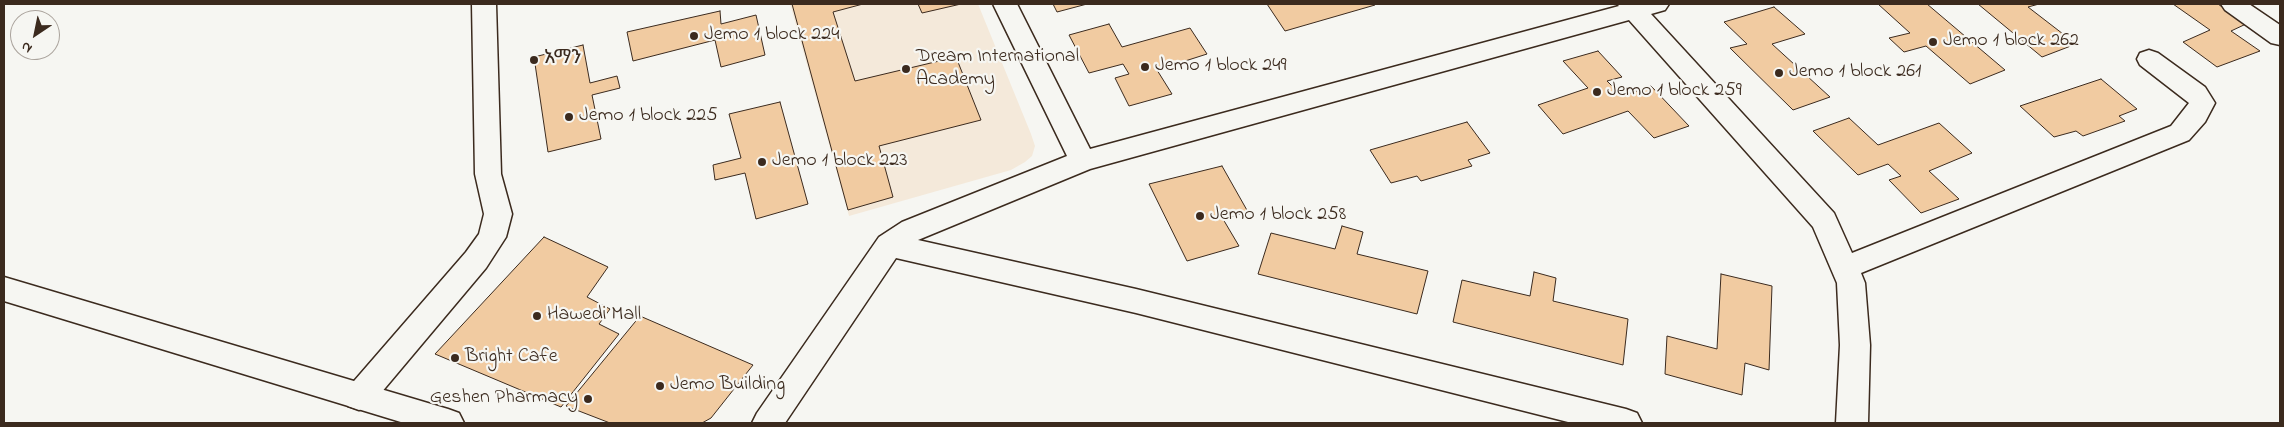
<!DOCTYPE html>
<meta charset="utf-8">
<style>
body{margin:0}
#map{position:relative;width:2284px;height:427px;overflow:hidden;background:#f6f6f2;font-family:"Indie Flower",sans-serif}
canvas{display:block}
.frame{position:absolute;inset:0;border:5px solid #3b2a1e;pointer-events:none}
.north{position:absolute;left:10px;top:10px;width:50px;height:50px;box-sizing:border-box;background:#f6f6f2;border:1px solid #aba49d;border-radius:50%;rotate:214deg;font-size:14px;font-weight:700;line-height:20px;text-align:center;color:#3b2a1e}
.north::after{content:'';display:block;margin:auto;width:18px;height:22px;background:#3b2a1e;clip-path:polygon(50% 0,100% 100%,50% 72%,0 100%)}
</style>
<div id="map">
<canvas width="2284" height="427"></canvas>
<div class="frame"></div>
<div class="north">N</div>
</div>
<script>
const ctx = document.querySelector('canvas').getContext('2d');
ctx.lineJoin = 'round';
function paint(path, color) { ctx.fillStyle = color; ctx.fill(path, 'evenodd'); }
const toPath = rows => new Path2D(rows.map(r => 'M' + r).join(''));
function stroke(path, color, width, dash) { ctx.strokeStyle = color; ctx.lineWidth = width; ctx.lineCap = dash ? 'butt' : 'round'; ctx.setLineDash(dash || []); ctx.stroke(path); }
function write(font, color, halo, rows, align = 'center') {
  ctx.font = font + ' "Indie Flower","Noto Sans Ethiopic",sans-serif'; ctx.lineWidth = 4.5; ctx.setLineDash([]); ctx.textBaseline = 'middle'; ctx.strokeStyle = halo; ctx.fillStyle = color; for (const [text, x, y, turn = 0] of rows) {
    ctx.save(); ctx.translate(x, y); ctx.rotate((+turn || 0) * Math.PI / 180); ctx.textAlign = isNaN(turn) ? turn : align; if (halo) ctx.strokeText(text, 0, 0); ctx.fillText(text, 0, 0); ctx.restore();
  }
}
paint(toPath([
 [790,4,978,4,1031,134,1035,146,1032,156,1025,162,1011,170,849,216]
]), '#f4e9da');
const building = toPath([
 [792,4,863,4,833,12,855,81,956,57,981,120,879,146,893,197,848,210,792,4],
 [918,4,961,4,922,13,918,4],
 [1053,4,1087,4,1057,12,1053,4],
 [1267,4,1374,4,1375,5,1285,31,1267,4],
 [1878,4,1927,4,2005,70,1970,84,1926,46,1904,52,1889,38,1910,33,1878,4],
 [1978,4,2039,4,2028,7,2076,44,2042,57,1978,4],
 [2173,4,2218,4,2246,24,2231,31,2260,51,2217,67,2183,42,2210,30,2173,4],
 [1774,7,1805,34,1772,44,1830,97,1793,110,1730,48,1747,44,1724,22,1774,7],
 [720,11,721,24,756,15,765,55,721,67,715,40,633,61,627,32,720,11],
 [1109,24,1122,47,1190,28,1207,54,1157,70,1172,94,1129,106,1115,78,1129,74,1123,64,1089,73,1069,35,1109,24],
 [583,45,590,83,617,76,620,88,592,95,601,139,548,152,534,57,583,45],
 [1598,51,1622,77,1607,81,1622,96,1651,86,1689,126,1654,138,1628,111,1563,134,1538,105,1588,88,1563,61,1598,51],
 [2101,79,2137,109,2119,116,2125,121,2083,136,2076,131,2054,137,2020,106,2101,79],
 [780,102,808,204,756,219,745,173,715,180,713,165,741,158,729,114,780,102],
 [1849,118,1878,145,1939,123,1972,153,1929,171,1959,199,1921,213,1889,180,1901,176,1888,164,1858,175,1813,131,1849,118],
 [1467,122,1490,153,1468,160,1472,166,1421,181,1417,176,1391,183,1370,150,1467,122],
 [1222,166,1248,212,1223,219,1239,246,1187,261,1149,184,1222,166],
 [1342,226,1363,232,1357,254,1428,271,1417,314,1258,274,1271,233,1335,249,1342,226],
 [544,237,608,267,587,297,610,309,599,324,619,334,561,407,435,354,544,237],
 [1534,272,1556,278,1553,301,1628,319,1623,365,1453,322,1462,280,1530,296,1534,272],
 [1721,274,1772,286,1769,370,1745,363,1742,395,1665,374,1667,336,1717,349,1721,274],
 [640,316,753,365,711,418,702,423,610,423,566,406,640,316]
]);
paint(building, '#f1cba1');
stroke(building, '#3b2a1e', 1);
const minor = toPath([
 [472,4,496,4,501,174,512,214,506,237,486,268,370,406,359,410,348,406,344,397,348,388,466,252,479,234,484,214,475,174,472,4],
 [993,4,1017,4,1090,149,1619,6,1617,4,1669,4,1665,10,1651,14,1834,213,1852,253,2171,126,2189,103,2140,65,2137,59,2140,53,2149,50,2158,53,2205,87,2215,103,2205,122,2189,140,1861,273,1865,283,1870,345,1868,423,1836,423,1840,345,1837,283,1813,227,1629,20,1090,169,918,240,1136,289,1626,409,1637,413,1642,423,1572,423,1136,313,896,258,785,423,752,423,757,413,879,237,902,222,1067,156,993,4],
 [2221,4,2249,4,2280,25,2280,45,2271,43,2225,10,2221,4]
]);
const primary = toPath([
 [4,277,448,409,459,413,464,423,404,423,4,301,4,277]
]);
stroke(minor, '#3b2a1e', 3);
stroke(primary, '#3b2a1e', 3);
paint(minor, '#f6f6f2');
paint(primary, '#f6f6f2');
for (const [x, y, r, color] of [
 [694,36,5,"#3b2a1e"],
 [1933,42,5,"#3b2a1e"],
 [534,60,5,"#3b2a1e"],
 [1145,67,5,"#3b2a1e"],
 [906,69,5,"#3b2a1e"],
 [1779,73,5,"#3b2a1e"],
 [1597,92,5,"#3b2a1e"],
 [569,117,5,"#3b2a1e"],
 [762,162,5,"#3b2a1e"],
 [1200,216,5,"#3b2a1e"],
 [537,316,5,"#3b2a1e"],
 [455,358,5,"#3b2a1e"],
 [660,386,5,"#3b2a1e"],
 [588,399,5,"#3b2a1e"]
]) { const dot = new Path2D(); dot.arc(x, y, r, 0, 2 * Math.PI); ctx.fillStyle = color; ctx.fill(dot); stroke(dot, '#f6f6f2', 2); }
write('20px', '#3b2a1e', '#f6f6f2', [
 ["Jemo 1 block 224",704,36],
 ["Jemo 1 block 262",1943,42],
 ["Dream International",916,58],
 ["Academy",916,81],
 ["አማን",544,60],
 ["Jemo 1 block 249",1155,67],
 ["Jemo 1 block 261",1789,73],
 ["Jemo 1 block 259",1607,92],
 ["Jemo 1 block 225",579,117],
 ["Jemo 1 block 223",772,162],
 ["Jemo 1 block 258",1210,216],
 ["Hawedi Mall",547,316],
 ["Bright Cafe",465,358],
 ["Jemo Building",670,386],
 ["Geshen Pharmacy",578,399,"right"]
], 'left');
</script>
